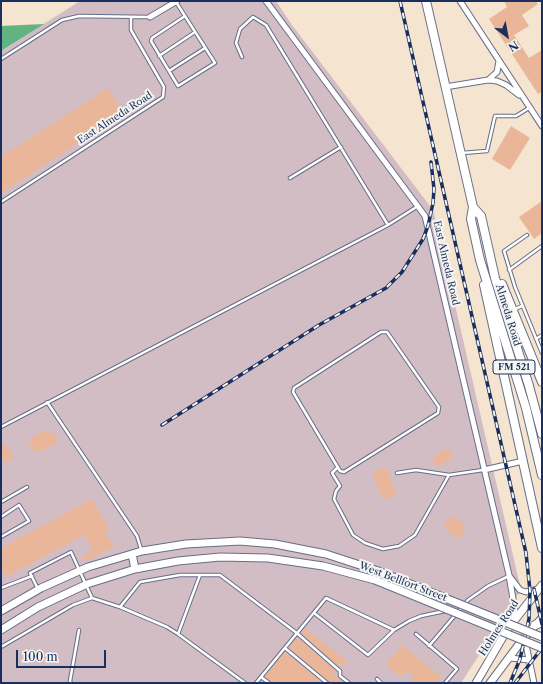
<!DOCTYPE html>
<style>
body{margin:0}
#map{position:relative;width:543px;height:684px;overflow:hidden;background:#f5e4d0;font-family:"Libre Caslon Text",serif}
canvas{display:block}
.frame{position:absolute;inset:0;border:2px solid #1b2f5e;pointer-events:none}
.north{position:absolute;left:487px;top:16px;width:40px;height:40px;-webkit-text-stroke:3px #f6f6f2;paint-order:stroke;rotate:148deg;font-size:11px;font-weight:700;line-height:16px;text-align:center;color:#1b2f5e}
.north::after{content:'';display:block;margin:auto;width:14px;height:18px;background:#1b2f5e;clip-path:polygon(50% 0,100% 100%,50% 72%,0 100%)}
.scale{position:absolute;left:16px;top:650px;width:90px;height:18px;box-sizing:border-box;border:2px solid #1b2f5e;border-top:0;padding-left:5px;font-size:12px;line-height:14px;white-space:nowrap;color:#1b2f5e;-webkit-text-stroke:3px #f6f6f2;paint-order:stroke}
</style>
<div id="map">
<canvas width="543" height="684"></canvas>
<div class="frame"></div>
<div class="north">N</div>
<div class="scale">100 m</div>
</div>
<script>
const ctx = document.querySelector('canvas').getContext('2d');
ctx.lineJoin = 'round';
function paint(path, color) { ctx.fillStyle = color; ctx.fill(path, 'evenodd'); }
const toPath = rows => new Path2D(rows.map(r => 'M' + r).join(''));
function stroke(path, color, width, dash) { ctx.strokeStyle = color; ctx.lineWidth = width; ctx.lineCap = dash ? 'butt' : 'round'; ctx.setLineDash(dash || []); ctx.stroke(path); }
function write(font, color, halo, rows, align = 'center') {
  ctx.font = font + ' "Libre Caslon Text",serif'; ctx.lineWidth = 4; ctx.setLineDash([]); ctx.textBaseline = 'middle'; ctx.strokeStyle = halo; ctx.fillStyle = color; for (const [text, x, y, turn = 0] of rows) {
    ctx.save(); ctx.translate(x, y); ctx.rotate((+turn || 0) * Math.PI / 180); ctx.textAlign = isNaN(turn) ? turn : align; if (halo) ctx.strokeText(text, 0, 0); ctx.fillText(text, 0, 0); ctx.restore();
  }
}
paint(toPath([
 [80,1,276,1,292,25,433,210,521,590,461,683,1,683,1,51]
]), '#d2bdc5');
paint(toPath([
 [44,24,1,51,1,26]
]), '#61b481');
paint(toPath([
 [504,1,536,1,538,4,522,15,529,26,514,35,529,58,542,50,542,92,538,94,489,19,507,7],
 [108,88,124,113,1,193,1,157],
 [511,126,530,138,510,170,492,159],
 [542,201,542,233,534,239,519,217],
 [45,430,48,434,53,432,58,441,39,453,37,449,32,452,28,445,33,443,31,438],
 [6,444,14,458,5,463,1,457,1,446],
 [448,448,454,457,437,467,432,458],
 [386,467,397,495,383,500,372,472],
 [92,499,109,530,105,532,114,547,84,562,81,557,93,550,84,535,6,577,1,568,1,548],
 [452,515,467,527,459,539,443,527],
 [305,628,348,662,344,666,340,663,338,666,301,633],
 [297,637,335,670,332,673,345,683,330,683,289,648],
 [402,645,442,678,438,683,409,683,414,677,406,671,401,677,386,665],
 [285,652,323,683,272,683,265,676]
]), '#eab699');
const lane = toPath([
 [176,2,215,63,178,86,151,41,152,38,185,16],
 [159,56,195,32],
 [242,57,236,43,240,29,253,17,266,25,388,225],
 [1,59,62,20,79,16,150,17],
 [169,71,205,48],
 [462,153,487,151,495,116,516,116,529,108],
 [290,178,341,147],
 [1,202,163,97,164,87,131,30,131,17],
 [527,235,504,251,515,287,542,353],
 [509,270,542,246],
 [513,310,522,306],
 [381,332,387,332,439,407,438,413,344,472,340,471,293,392,294,388,381,332],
 [536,339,542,335],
 [47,402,137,536,141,549],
 [1,427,388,225,418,206],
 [338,467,332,473,340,486,336,491,334,499,353,535,365,543,383,549,399,546,415,535,449,475,483,470],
 [397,473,416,470,449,475],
 [1,502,27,487],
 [1,517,19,505,29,521,1,537],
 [1,588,32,576],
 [38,589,30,573,71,552,92,598,120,607,167,627,178,634,200,575],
 [120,607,140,582,180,575,220,575,298,634,340,671,340,676,349,683],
 [314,613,368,655,394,630,409,621,421,616,445,611],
 [178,634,245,683],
 [416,634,457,669,445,683],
 [429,646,468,600,488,586,509,576],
 [1,647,73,605,92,598],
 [286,649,327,683],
 [261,677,269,683],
 [377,679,381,683],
 [71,683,70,681,79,630],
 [256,683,326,598,394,630]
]);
const street = toPath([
 [266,1,425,216,509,575,515,611,513,621],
 [460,1,542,126],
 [150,17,177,1],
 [488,80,497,72,499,61],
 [445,87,488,80,497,81,506,85,519,95],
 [484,470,523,461],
 [510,577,520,590,526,592,538,589],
 [525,640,534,683],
 [510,658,529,660]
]);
const secondary = toPath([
 [132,554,135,569],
 [1,611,41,588,88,567,142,551,186,544,240,541,275,544,326,554,378,571],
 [1,630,38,607,87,584,135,569,178,561,220,557,268,558,323,566,375,580],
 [476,683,507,630,542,585],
 [490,683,523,639,542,618]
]);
const primary = toPath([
 [426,1,473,207,471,219,480,260,526,408,542,475],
 [473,207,481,216,495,278,529,386,542,434],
 [502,284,542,382],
 [484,285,542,548],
 [535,625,542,622]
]);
stroke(lane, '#676e86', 4.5);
stroke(street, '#676e86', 7);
stroke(secondary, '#676e86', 9);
stroke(primary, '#676e86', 10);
stroke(lane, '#fff', 2.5);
stroke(street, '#fff', 5);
stroke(secondary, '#fff', 7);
stroke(primary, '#fff', 8);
const rail = toPath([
 [400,1,526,553,530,591,529,619,520,659,510,683],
 [162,425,319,325,386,288,402,272,423,239,428,226,433,203,434,189,431,162],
 [534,589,542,624],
 [515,683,542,648]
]);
stroke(rail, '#1b2f5e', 3.5);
stroke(rail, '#f6f6f2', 2, [6]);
const secondaryBridge = toPath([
 [378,571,542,637],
 [375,580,542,648]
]);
stroke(secondaryBridge, '#676e86', 9, []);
stroke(secondaryBridge, '#fff', 7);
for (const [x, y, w] of [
 [514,367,42]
]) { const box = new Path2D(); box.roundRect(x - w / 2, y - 7, w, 14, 3); ctx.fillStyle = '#f6f6f2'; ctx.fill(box); stroke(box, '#1b2f5e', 1); }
write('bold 9px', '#1b2f5e', null, [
 ["FM 521",514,367]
]);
write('10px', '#1b2f5e', '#f6f6f2', [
 ["East Almeda Road",115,118,-33],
 ["East Almeda Road",446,263,77],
 ["Almeda Road",508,315,73],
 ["West Bellfort Street",403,582,21],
 ["Holmes Road",499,628,-57]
]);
</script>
